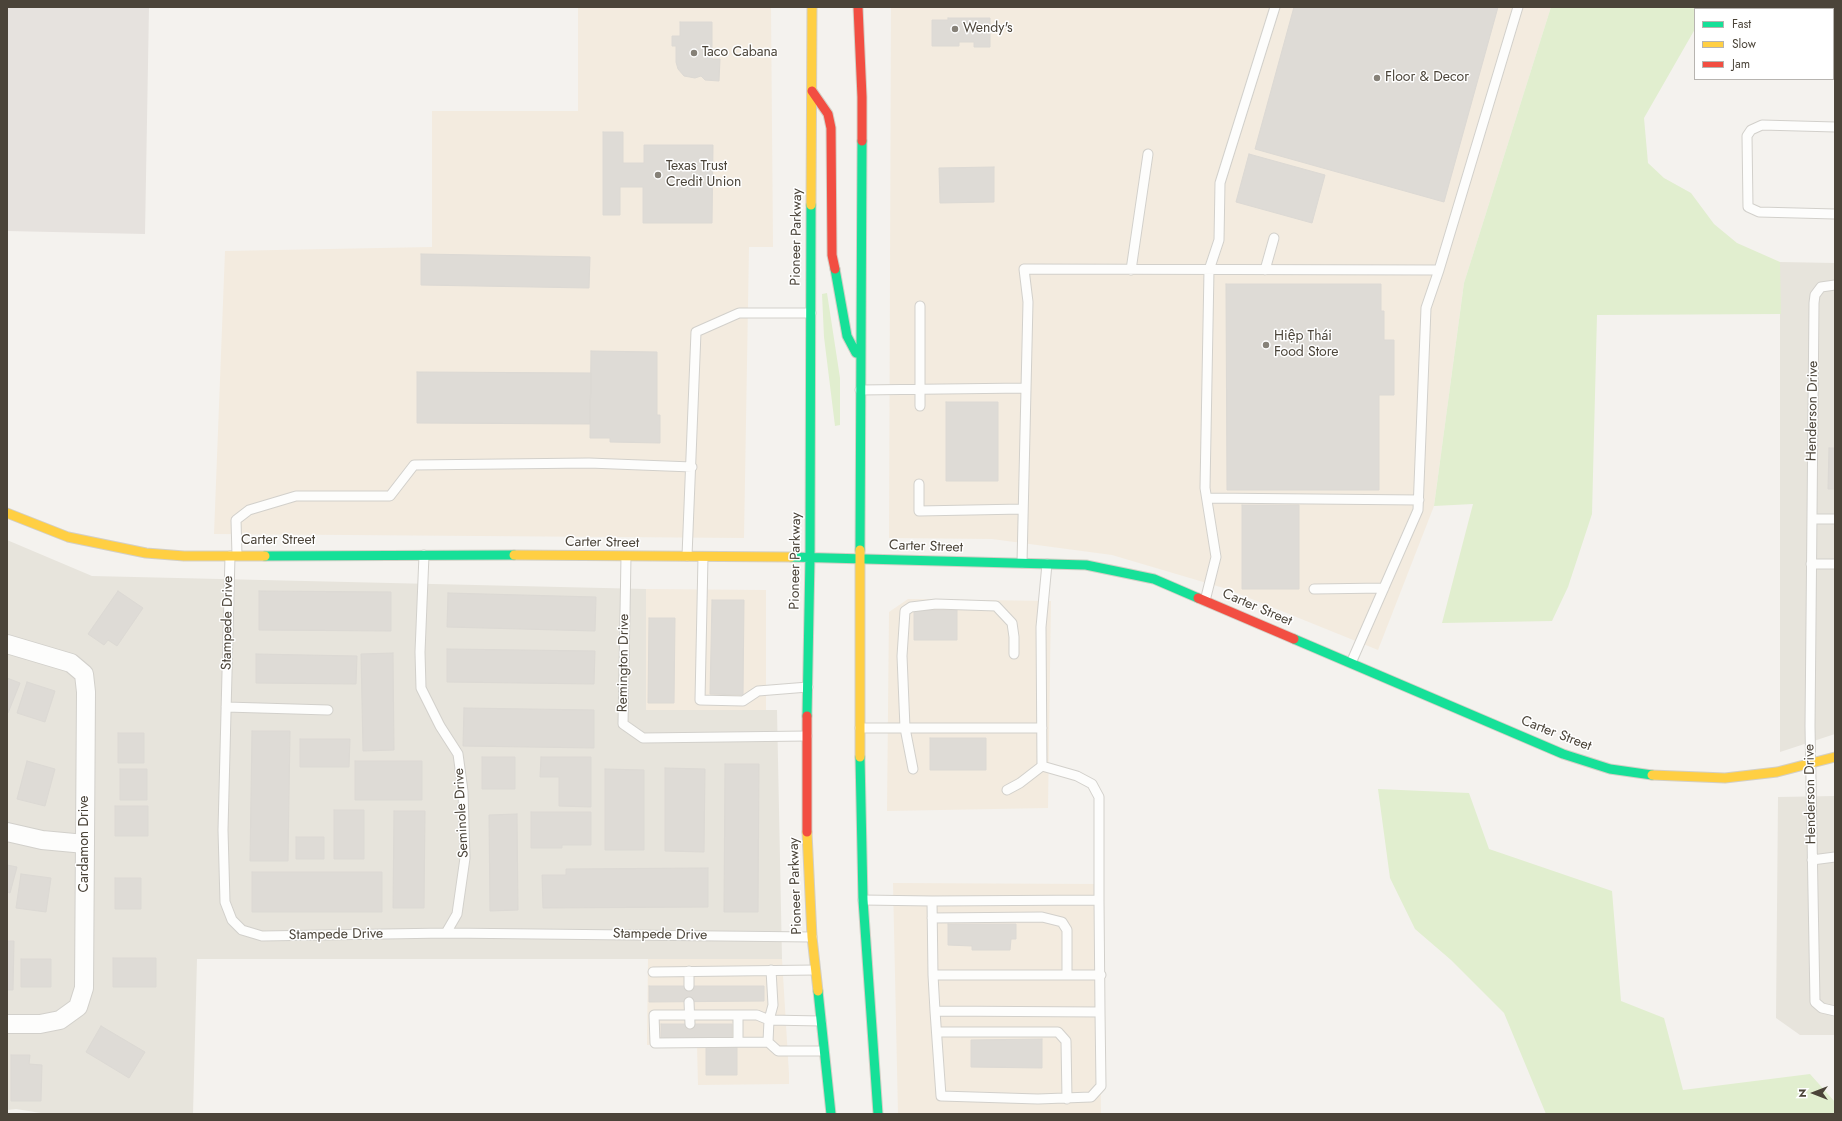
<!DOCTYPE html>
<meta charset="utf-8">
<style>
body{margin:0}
#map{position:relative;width:1842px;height:1121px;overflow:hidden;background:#f4f2ee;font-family:Jost,sans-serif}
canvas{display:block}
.frame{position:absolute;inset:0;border:8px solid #4b4439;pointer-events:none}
.legend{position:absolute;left:1694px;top:8px;width:140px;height:72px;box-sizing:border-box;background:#fff;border:1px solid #b7b4b0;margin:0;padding:5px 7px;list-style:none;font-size:12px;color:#4b4439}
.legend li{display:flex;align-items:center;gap:8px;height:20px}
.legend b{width:20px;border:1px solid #b7b4b0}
.north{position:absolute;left:1794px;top:1073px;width:40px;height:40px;-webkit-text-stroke:3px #fff;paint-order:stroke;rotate:270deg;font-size:11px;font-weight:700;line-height:16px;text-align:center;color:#4b4439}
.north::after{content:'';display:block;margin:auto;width:14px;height:18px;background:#4b4439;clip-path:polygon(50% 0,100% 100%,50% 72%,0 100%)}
</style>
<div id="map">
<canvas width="1842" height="1121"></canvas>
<div class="frame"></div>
<ul class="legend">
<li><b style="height:5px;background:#16e098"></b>Fast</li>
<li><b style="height:5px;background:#ffcf43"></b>Slow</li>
<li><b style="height:5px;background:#f24e42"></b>Jam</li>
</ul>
<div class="north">N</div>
</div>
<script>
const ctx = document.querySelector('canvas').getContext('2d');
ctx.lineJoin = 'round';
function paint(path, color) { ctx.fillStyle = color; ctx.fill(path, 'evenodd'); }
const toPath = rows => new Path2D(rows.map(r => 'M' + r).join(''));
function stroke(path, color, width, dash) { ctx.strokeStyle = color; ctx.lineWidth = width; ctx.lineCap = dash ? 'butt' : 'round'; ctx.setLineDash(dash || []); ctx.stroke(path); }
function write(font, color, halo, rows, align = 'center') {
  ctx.font = font + ' Jost,sans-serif'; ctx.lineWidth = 3; ctx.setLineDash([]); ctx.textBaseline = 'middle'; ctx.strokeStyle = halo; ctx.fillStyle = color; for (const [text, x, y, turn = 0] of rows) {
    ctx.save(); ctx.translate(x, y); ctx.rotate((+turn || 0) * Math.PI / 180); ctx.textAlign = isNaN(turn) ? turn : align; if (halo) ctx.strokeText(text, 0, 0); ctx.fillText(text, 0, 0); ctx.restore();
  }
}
paint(toPath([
 [1780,262,1835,263,1835,734,1780,752],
 [7,540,92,576,646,589,646,710,777,710,782,959,197,959,193,1114,47,1114,16,1109,7,1110],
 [1835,796,1835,1035,1800,1035,1776,1018,1778,797]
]), '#e7e4dc');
paint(toPath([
 [578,7,771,7,773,247,749,247,744,538,214,534,225,251,432,247,432,111,578,111],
 [891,7,1551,7,1464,283,1434,506,1378,650,1227,589,1112,555,992,539,889,538],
 [646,589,766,590,766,710,646,710],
 [908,599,1051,601,1048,808,887,811,889,612],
 [893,883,1098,884,1101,1114,898,1114],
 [648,959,782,959,789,1074,789,1084,698,1085,697,1045,647,1045]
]), '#f3ebdf');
paint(toPath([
 [7,7,149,7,145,234,7,231]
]), '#e6e2de');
paint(toPath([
 [1551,7,1708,7,1707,9,1695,9,1695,29,1644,118,1648,163,1664,178,1691,193,1714,224,1737,243,1780,262,1781,314,1597,315,1592,514,1568,587,1552,621,1442,623,1473,504,1434,506,1464,283],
 [827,293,840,378,840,425,835,426,824,337,822,294],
 [1378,789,1469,793,1489,849,1612,891,1621,1001,1664,1018,1683,1090,1810,1074,1835,1102,1835,1114,1546,1114,1504,1013,1451,960,1415,929,1390,878]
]), '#e1eecf');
const building = toPath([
 [1294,7,1498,7,1444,202,1255,149,1294,7],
 [948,18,990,18,990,47,974,47,974,42,959,42,959,46,932,46,932,20,948,20,948,18],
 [680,22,712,22,712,59,720,59,719,81,705,80,701,76,695,78,684,76,678,69,676,62,676,46,672,46,672,36,680,36,680,22],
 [603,132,623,132,623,163,644,163,644,145,713,145,712,223,643,223,643,187,620,187,620,215,603,215,603,132],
 [1249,154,1325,175,1312,223,1236,202,1249,154],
 [994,167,994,202,940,203,939,168,994,167],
 [421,254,590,257,589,288,421,285,421,254],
 [1226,284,1381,284,1381,311,1384,311,1384,340,1394,340,1394,395,1379,395,1379,490,1227,490,1226,284],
 [591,351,657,352,657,415,660,415,660,443,610,442,610,438,590,438,591,351],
 [417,372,591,373,590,424,417,423,417,372],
 [946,402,998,402,998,481,946,481,946,402],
 [1829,448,1835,448,1835,489,1828,489,1829,448],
 [1242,505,1299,505,1299,589,1242,589,1242,505],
 [118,591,143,608,117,646,108,640,104,645,88,634,118,591],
 [259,591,391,592,391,631,259,630,259,591],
 [448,593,596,597,595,631,447,627,448,593],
 [712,600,744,600,743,695,710,694,712,600],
 [914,610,957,610,957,640,914,640,914,610],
 [649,618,675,618,674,703,648,703,649,618],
 [447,649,595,651,594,684,447,682,447,649],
 [393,653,394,750,363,751,361,654,393,653],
 [256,654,357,656,356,684,256,683,256,654],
 [7,678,20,683,8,713,7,713,7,678],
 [27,682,55,691,45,722,17,713,27,682],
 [464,708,594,710,594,748,463,746,464,708],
 [252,731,290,731,288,861,250,861,252,731],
 [118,733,144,733,144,763,118,763,118,733],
 [930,738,986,738,986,770,930,770,930,738],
 [300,739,350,739,349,767,300,767,300,739],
 [482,757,515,757,515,789,482,789,482,757],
 [541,757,591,757,591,807,559,806,559,777,540,777,541,757],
 [27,761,55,769,45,806,17,799,27,761],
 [355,761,422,761,422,800,355,800,355,761],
 [725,764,759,764,758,912,724,912,725,764],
 [665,768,705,769,704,852,665,851,665,768],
 [120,769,147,769,147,800,120,800,120,769],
 [605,769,644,770,644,850,605,850,605,769],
 [115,806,148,806,148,836,115,836,115,806],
 [334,810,364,810,364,859,334,859,334,810],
 [394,811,425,811,424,908,393,908,394,811],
 [531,812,591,812,591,845,562,845,562,848,531,848,531,812],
 [517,814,518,910,490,911,489,815,517,814],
 [296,837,324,837,324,859,296,859,296,837],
 [7,865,17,867,10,893,7,892,7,865],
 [708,868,708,907,543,908,542,875,566,875,566,869,708,868],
 [252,872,382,872,382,912,252,912,252,872],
 [21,874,51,878,46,912,16,908,21,874],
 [115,878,141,878,141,909,115,909,115,878],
 [948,924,1016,924,1016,939,1011,939,1010,950,972,950,972,946,948,945,948,924],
 [7,941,14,941,13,990,7,990,7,941],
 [113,958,156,958,156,987,113,987,113,958],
 [21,959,51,959,51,987,21,987,21,959],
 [649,986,764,986,764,1001,649,1002,649,986],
 [661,1024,732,1024,732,1039,661,1039,661,1024],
 [101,1026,145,1052,129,1078,86,1052,101,1026],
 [1042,1039,1042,1068,971,1067,971,1040,1042,1039],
 [706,1044,737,1044,737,1075,706,1075,706,1044],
 [11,1055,30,1055,29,1064,42,1065,41,1101,11,1101,11,1055]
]);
paint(building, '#dedbd6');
stroke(building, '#dcd9d4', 1);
const lane = toPath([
 [1835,127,1762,125,1751,130,1747,136,1748,207,1759,212,1835,214],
 [1131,270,1148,154],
 [1265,270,1274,238],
 [1835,285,1821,287,1815,295,1814,303,1810,726,1815,1002,1822,1008,1835,1011],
 [860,390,1026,388],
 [920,406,920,306],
 [919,484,919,511,1023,509],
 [1207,498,1419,500],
 [1812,519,1835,519],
 [237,555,236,520,249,510,296,496,390,496,414,465,589,463,692,467],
 [424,555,420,652,421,688,440,726,458,754,463,791,465,858,457,914,446,933],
 [230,556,223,830,225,902,232,920,242,930,262,936,446,933,812,937],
 [687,556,696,332,739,313,811,313],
 [626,557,623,724,643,738,807,736],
 [703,557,700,700,743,701,758,691,808,687],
 [1022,563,1028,302,1024,269,1439,270],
 [1811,564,1835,564],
 [1314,589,1384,588],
 [1205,601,1216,557,1205,488,1209,270,1219,240,1220,183,1275,7],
 [1351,663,1418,510,1426,308,1439,270,1518,7],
 [226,707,328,710],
 [860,728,1042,728],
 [1042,766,1077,776,1092,784,1099,797,1099,900],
 [913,769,905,728,902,656,905,611,911,607,936,604,996,606,1012,623,1014,637,1014,654],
 [1007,790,1020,783,1042,766,1041,627,1047,564],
 [1812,860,1835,857],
 [863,900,932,901,1099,900,1100,1012,935,1011,933,975,932,901],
 [932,918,1042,917,1062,922,1067,930,1067,975],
 [771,970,773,1005,769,1020,768,1042,655,1043,654,1015,757,1015,769,1020,821,1021],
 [689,971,689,986],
 [653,972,815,970],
 [933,975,1101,975],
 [689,1002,690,1024],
 [935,1011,941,1096,1038,1099,1091,1097,1101,1086,1100,1012],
 [738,1015,738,1042],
 [937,1032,1058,1032,1066,1041,1067,1099],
 [768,1042,778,1051,824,1051]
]);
const street = toPath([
 [7,644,71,663,84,674,86,692,84,988,78,1007,60,1020,40,1024,7,1024],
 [7,832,42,840,85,844]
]);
const fast = toPath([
 [835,269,847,336,856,353],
 [860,550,862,141],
 [265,556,514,555],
 [791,557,1086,565,1154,579,1198,598],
 [1294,639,1563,754,1610,769,1652,775],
 [807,716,810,557,811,205],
 [860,757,863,900,878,1114],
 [818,991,831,1114]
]);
const slow = toPath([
 [811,205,812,7],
 [7,513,68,537,146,553,184,556,265,556],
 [860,550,860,757],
 [514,555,791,557],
 [1652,775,1725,778,1777,772,1835,757],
 [807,832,812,937,818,991]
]);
const jam = toPath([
 [858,7,862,97,862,141],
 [812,91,828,114,831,128,832,255,835,269],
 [1198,598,1294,639],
 [807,832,807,716]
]);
stroke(lane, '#d2d0cb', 11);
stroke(street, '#d2d0cb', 20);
stroke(fast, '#d3cfc5', 11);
stroke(slow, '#d3cfc5', 11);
stroke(jam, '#d3cfc5', 11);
stroke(lane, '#fdfdfc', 9);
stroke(street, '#fdfdfc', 18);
stroke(fast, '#16e098', 9);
stroke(slow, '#ffcf43', 9);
stroke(jam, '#f24e42', 9);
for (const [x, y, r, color] of [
 [955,29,4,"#868178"],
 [694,53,4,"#868178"],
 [1377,78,4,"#868178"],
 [658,175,4,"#868178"],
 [1266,345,4,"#868178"]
]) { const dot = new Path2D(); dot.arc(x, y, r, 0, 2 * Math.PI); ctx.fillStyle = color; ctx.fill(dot); stroke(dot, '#fff', 1.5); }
write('14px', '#4b4439', '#fff', [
 ["Wendy's",963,29],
 ["Taco Cabana",702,53],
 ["Floor & Decor",1385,78],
 ["Texas Trust",666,167],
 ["Credit Union",666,183],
 ["Hiệp Thái",1274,337],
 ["Food Store",1274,353]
], 'left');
write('14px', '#4b4439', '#fff', [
 ["Pioneer Parkway",797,237,-89],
 ["Henderson Drive",1813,411,-89],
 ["Carter Street",278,541],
 ["Carter Street",602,543,1],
 ["Carter Street",926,547,2],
 ["Pioneer Parkway",796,561,-89],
 ["Carter Street",1257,608,23],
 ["Stampede Drive",228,623,-89],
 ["Remington Drive",624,663,-89],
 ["Carter Street",1556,734,21],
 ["Henderson Drive",1811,794,-91],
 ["Seminole Drive",462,813,-93],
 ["Cardamon Drive",85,844,-90],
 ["Pioneer Parkway",796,886,-92],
 ["Stampede Drive",336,935,-1],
 ["Stampede Drive",660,935,1]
]);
</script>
